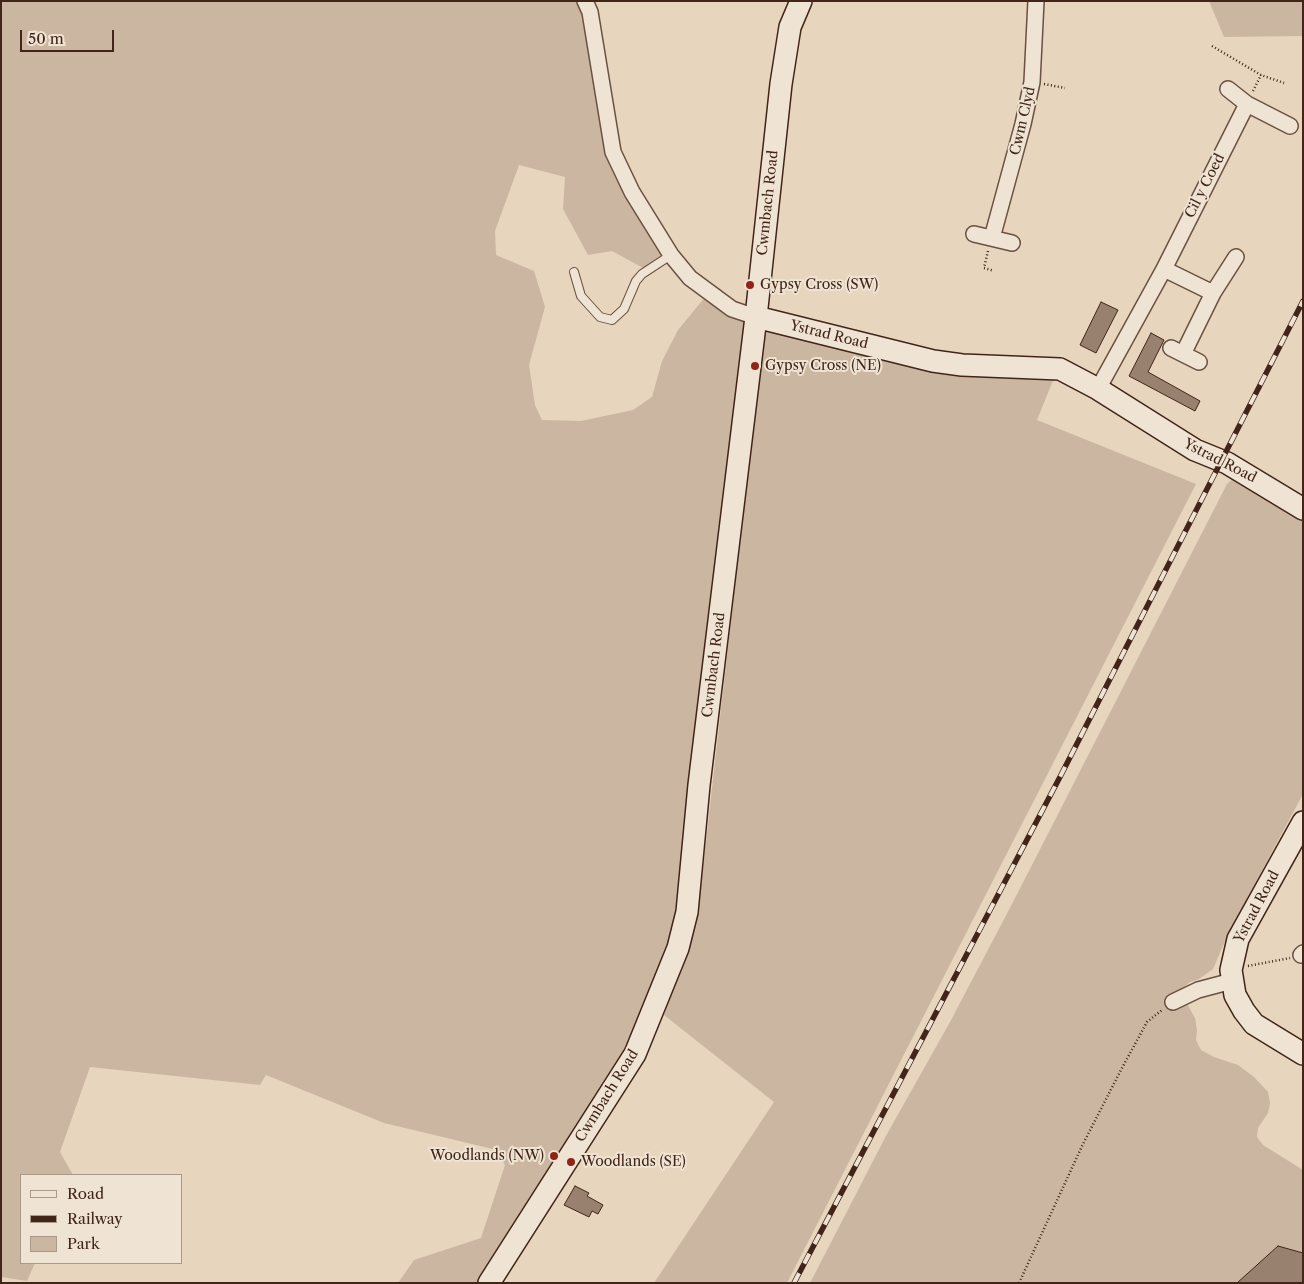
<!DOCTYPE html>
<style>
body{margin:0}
#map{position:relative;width:1304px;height:1284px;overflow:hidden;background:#e7d5bd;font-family:"Libre Caslon Text",serif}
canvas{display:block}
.frame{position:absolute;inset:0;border:2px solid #422519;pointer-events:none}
.legend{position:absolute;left:20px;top:1174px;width:162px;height:90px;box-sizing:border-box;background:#efe4d4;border:1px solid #aa9889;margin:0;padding:6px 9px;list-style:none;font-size:15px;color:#422519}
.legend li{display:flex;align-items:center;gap:10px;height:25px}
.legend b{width:25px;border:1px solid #aa9889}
.scale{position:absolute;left:20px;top:30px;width:94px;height:22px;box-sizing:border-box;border:2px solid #422519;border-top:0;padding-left:6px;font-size:15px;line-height:18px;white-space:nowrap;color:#422519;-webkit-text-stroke:4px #efe4d4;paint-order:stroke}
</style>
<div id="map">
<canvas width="1304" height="1284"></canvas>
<div class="frame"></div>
<ul class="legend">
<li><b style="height:6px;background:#efe4d4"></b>Road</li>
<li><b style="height:6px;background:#422519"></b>Railway</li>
<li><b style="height:14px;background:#cbb7a1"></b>Park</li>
</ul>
<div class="scale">50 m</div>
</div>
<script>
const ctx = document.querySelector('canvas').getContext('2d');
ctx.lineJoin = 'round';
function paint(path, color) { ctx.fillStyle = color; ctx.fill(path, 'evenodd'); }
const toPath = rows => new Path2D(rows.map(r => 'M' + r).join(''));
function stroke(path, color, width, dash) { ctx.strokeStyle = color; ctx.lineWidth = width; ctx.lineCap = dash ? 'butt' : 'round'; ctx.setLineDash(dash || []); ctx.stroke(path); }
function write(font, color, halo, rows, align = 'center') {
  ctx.font = font + ' "Libre Caslon Text",serif'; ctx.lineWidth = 4; ctx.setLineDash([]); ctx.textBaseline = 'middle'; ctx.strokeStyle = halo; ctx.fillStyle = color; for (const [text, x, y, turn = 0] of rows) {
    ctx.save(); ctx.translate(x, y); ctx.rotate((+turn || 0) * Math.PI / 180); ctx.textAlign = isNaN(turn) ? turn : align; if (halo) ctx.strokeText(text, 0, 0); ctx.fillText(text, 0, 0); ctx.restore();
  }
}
paint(toPath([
 [1,1,583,1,608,155,666,253,645,269,612,251,588,255,563,209,565,177,519,165,495,231,496,255,534,271,545,307,529,365,535,405,542,420,581,421,633,410,652,397,662,361,678,330,706,296,748,319,680,911,672,943,630,1051,483,1283,398,1283,414,1260,481,1238,505,1165,497,1150,384,1123,266,1075,260,1085,90,1067,60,1152,73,1175,21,1175,21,1263,35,1263,27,1281,1,1277],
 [1209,1,1303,1,1303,36,1224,37],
 [773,327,1056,373,1037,420,1196,484,787,1283,654,1283,774,1102,664,1015,697,921,763,337],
 [1236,476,1303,519,1303,794,1229,932,1213,969,1199,979,1190,982,1183,988,1182,995,1195,1018,1197,1030,1196,1040,1201,1050,1214,1057,1238,1065,1254,1077,1268,1092,1270,1103,1268,1113,1258,1128,1257,1137,1263,1145,1303,1170,1303,1253,1277,1247,1237,1283,810,1283,887,1134,950,1022,1012,904,1227,484]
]), '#cbb7a1');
const building = toPath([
 [1101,302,1118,310,1096,353,1080,345,1101,302],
 [1151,333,1164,340,1148,372,1200,401,1195,411,1129,376,1151,333],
 [575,1186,589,1193,587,1196,603,1205,598,1214,592,1211,589,1217,564,1205,575,1186],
 [1278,1246,1303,1253,1303,1283,1237,1283,1278,1246]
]);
paint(building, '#98816e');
stroke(building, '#422519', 1);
const lane = toPath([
 [574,272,581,296,600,317,612,320,624,309,636,281,642,274,671,255]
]);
const street = toPath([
 [585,1,590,12,613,152,632,192,671,255,690,278,732,309,756,317],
 [1228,89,1247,104,1290,126],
 [974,234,1012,243],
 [992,238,1023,124,1032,82,1036,1],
 [1164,269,1213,293],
 [1171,348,1199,362],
 [1183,354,1213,293,1236,257],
 [1098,389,1164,269,1247,104],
 [1301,955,1303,953],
 [1173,1002,1198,990,1232,981]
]);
const secondary = toPath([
 [756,317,933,361,962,365,1060,369,1098,389,1195,450,1227,463,1303,509],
 [1303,822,1238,939,1231,970,1235,995,1244,1011,1254,1024,1303,1054],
 [489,1283,635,1054,678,948,687,912,699,785,756,317,781,84,790,27,801,1]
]);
stroke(lane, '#6b5142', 10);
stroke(street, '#6b5142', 18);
stroke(secondary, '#422519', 24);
stroke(toPath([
 [1212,46,1261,75,1284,83],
 [1044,84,1065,88],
 [1253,91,1261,75],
 [988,251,984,268,994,271],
 [1248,966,1290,958],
 [1019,1283,1083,1144,1122,1068,1147,1022,1162,1010]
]), '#422519', 2.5, [1, 2.5]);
stroke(lane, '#efe4d4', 8);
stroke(street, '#efe4d4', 15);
stroke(secondary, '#efe4d4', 21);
const rail = toPath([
 [794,1283,1061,775,1303,301]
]);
stroke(rail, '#422519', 5.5);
stroke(rail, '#efe4d4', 4, [11]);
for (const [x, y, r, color] of [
 [750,285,5,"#8f2418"],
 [755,366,5,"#8f2418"],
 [554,1156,5,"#8f2418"],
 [571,1162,5,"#8f2418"]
]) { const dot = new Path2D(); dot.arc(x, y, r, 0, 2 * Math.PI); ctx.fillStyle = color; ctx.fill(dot); stroke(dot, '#efe4d4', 2); }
write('14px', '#422519', '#efe4d4', [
 ["Cwm Clyd",1023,121,-77],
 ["Cil y Coed",1205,186,-63],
 ["Cwmbach Road",768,203,-84],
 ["Ystrad Road",829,335,14],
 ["Ystrad Road",1220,461,27],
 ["Cwmbach Road",714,665,-83],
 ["Ystrad Road",1257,907,-62],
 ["Cwmbach Road",607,1096,-58]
]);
write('14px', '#422519', '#efe4d4', [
 ["Gypsy Cross (SW)",760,285],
 ["Gypsy Cross (NE)",765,366],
 ["Woodlands (NW)",544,1156,"right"],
 ["Woodlands (SE)",581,1162]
], 'left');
</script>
